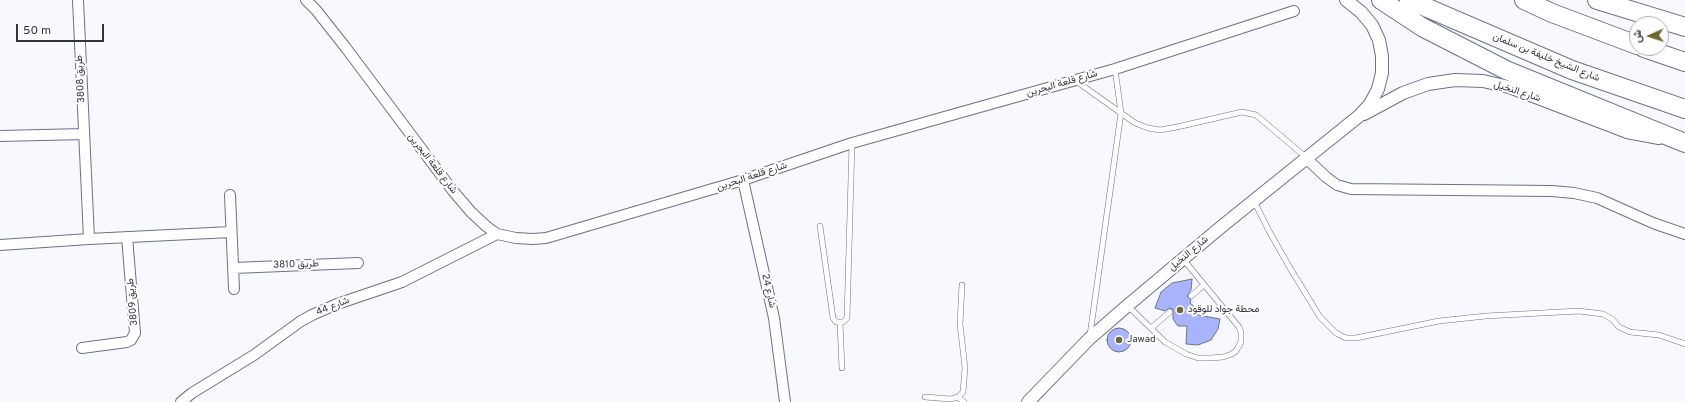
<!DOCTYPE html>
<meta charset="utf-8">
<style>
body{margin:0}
#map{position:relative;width:1685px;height:402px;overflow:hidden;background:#f7f9fe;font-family:Overpass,Vazirmatn,sans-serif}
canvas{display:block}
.north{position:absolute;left:1629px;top:16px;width:40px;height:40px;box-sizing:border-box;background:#fff;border:1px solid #adadb2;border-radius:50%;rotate:267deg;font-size:11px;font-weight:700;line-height:16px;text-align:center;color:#31333e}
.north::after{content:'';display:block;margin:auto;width:14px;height:18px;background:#6f6532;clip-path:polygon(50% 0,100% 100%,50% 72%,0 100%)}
.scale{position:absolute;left:16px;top:24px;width:88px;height:18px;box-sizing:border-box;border:2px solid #31333e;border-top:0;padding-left:5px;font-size:12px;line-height:14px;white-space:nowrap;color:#31333e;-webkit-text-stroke:3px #fff;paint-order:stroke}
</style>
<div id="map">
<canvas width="1685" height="402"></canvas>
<div class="north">ش</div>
<div class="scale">50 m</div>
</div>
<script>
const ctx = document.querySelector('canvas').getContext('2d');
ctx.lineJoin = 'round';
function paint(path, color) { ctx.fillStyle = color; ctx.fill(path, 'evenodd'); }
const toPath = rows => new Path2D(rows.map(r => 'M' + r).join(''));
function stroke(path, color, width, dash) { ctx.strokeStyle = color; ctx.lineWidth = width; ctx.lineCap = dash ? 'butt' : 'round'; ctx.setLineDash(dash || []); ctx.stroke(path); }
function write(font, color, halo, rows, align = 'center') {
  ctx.font = font + ' Overpass,Vazirmatn,sans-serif'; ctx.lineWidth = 4; ctx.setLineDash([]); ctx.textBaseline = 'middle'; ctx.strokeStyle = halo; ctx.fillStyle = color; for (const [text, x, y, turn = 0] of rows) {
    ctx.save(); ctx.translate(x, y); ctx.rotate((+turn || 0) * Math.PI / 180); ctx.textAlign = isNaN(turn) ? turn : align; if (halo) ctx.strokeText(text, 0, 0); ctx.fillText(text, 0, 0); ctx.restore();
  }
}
const building = toPath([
 [1192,279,1191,290,1187,296,1191,300,1190,303,1196,308,1198,315,1220,319,1218,329,1211,340,1198,345,1186,344,1187,326,1178,326,1173,319,1173,309,1169,308,1165,311,1155,308,1161,292,1172,283,1192,279],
 '1107 340a12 12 0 1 1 24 0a12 12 0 1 1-24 0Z'
]);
paint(building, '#a8b5fe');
stroke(building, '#6e738c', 1);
const service = toPath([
 [1076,81,1135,123,1148,128,1160,130,1177,127,1242,112,1256,115,1307,158],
 [1254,201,1269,231,1290,268,1320,317,1336,333,1346,338,1356,338,1439,321,1486,316,1579,311,1603,314,1612,319,1619,327,1630,332,1659,335,1685,344],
 [820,226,833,318,836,322,843,322,847,318,852,143],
 [1191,296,1204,285],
 [1128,306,1165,342,1186,354,1198,358,1211,358,1223,357,1232,354,1236,351,1241,342,1241,332,1239,327,1183,259],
 [840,323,842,368],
 [1151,328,1170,312],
 [1090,335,1121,113,1115,69],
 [925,397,951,399,958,397,963,392,965,368,960,324,962,285],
 [958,397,964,402]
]);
const minor = toPath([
 [78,0,89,239],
 [306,0,316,10,346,48,453,191,471,212,486,226,497,234,516,238,533,239,546,238,743,180,852,143,1115,69,1294,11],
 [0,136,84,134],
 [1307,159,1326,177,1337,185,1351,189,1552,191,1574,193,1597,198,1653,223,1685,234],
 [743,180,774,318,785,402],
 [230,195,234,289],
 [0,245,89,239,231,232],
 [233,268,358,263],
 [82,348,127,342,131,340,135,333,127,237],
 [181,402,192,393,254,355,301,321,312,315,337,304,402,282,497,234]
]);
const tertiary = toPath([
 [1364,114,1403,93,1428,84,1455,80,1483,81,1509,87,1627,132,1659,138],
 [1028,402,1089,339,1127,306,1221,227,1359,116,1370,104,1378,89,1382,73,1382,56,1379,40,1372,25,1361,12,1346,0]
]);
const motorway = toPath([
 [1381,0,1422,27,1506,70,1685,143],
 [1409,0,1572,70,1685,109],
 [1524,0,1552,13,1637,45],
 [1597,0,1685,27],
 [1644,48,1685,62]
]);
stroke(service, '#6c718a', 6);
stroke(minor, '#6c718a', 12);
stroke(tertiary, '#6c718a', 14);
stroke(motorway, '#6c718a', 20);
stroke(service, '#fff', 5);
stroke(minor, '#fff', 10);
stroke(tertiary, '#fff', 12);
stroke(motorway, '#fff', 18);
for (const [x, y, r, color] of [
 [1180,310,4,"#6f6532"],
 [1119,340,4,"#6f6532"]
]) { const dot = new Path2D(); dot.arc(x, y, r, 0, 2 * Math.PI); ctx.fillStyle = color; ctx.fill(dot); stroke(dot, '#fff', 1.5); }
write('10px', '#31333e', '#fff', [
 ["شارع الشيخ خليفة بن سلمان",1546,58,22],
 ["طريق 3808",81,79,-93],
 ["شارع قلعة البحرين",1062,84,-16],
 ["شارع النخيل",1517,92,18],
 ["شارع قلعة البحرين",432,164,52],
 ["شارع قلعة البحرين",752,177,-18],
 ["شارع النخيل",1189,254,-40],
 ["طريق 3810",296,265,-2],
 ["شارع 24",768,291,77],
 ["طريق 3809",133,302,-95],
 ["شارع 44",333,307,-22]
]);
write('10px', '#31333e', '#fff', [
 ["محطة جواد للوقود",1188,310],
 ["Jawad",1127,340]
], 'left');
</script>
